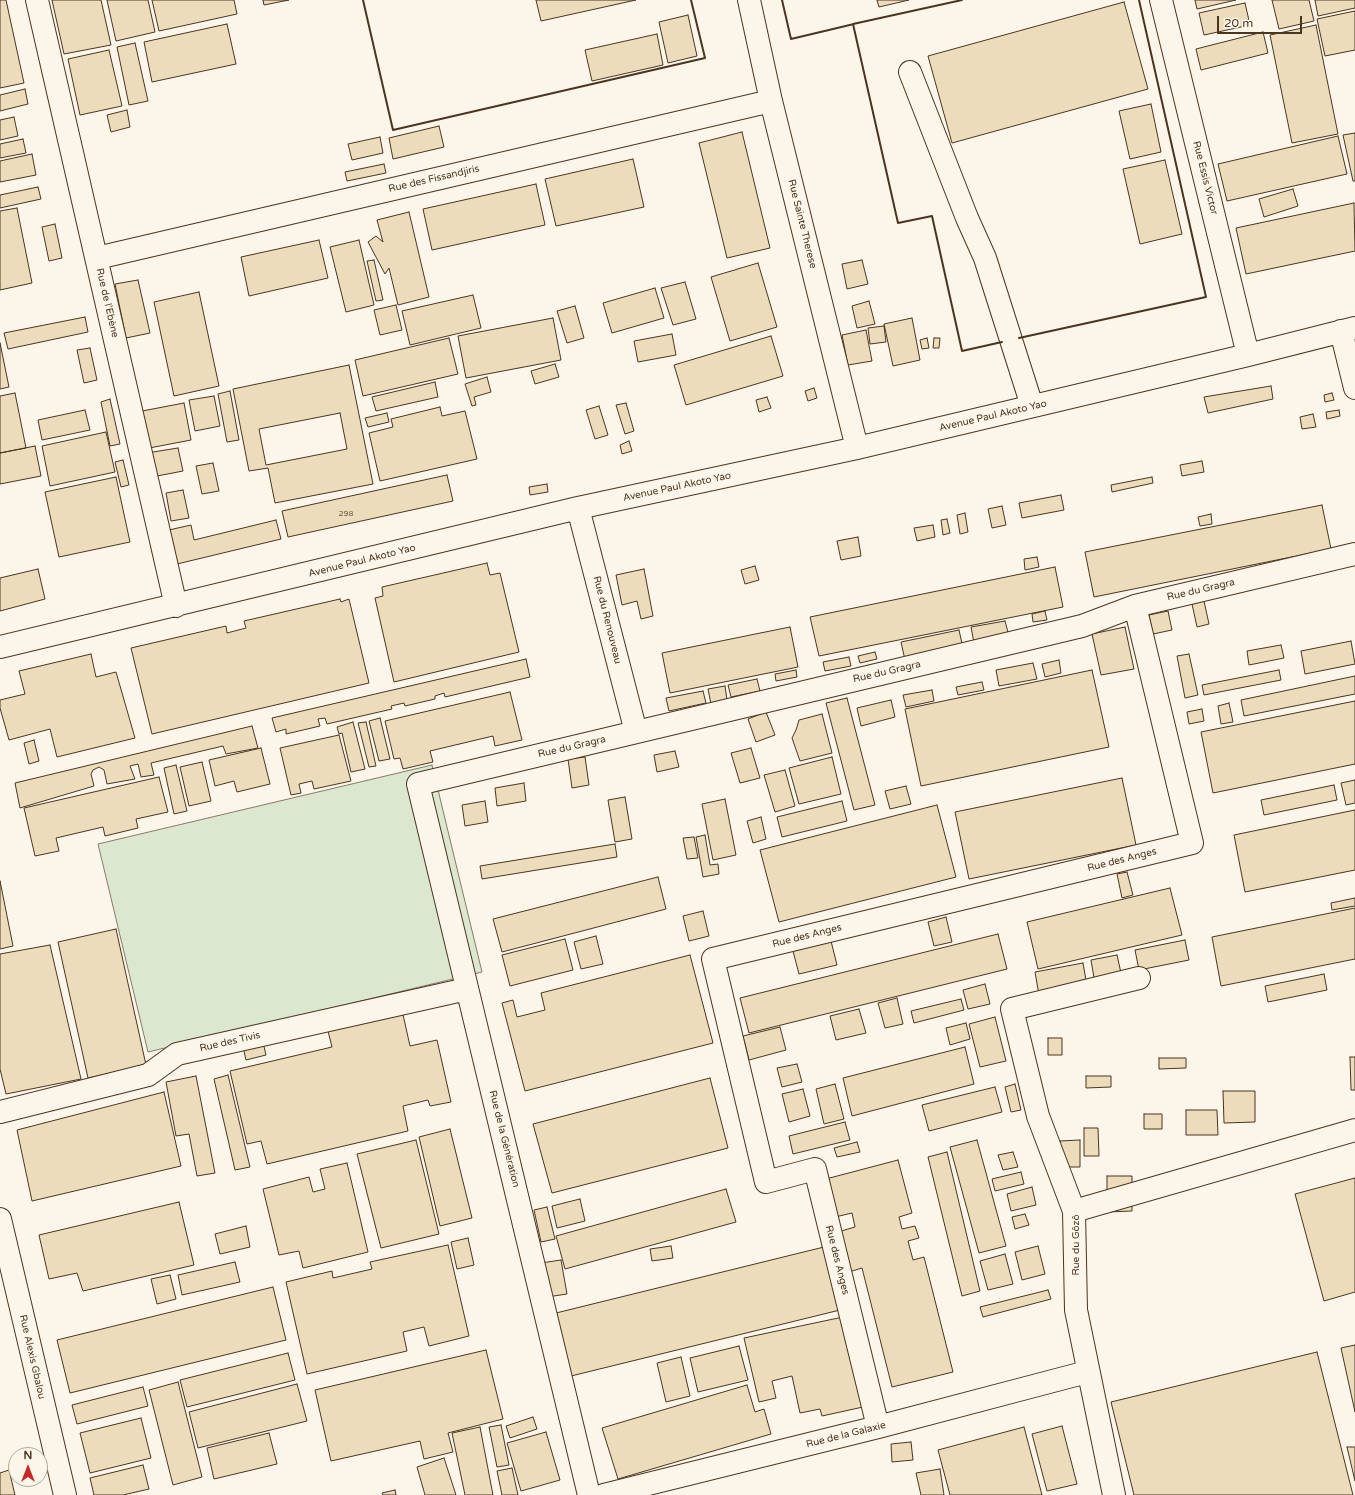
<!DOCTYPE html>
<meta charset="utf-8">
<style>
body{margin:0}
#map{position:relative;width:1355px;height:1495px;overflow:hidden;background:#fbf6e9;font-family:"Varela Round",sans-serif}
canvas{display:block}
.north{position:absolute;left:8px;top:1447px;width:40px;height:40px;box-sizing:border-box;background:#fbf6e9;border:1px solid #b4a999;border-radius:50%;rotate:0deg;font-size:11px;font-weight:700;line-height:16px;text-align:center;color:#4a3520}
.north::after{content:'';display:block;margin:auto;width:14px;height:18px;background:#c62828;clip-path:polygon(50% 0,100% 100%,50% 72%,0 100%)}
.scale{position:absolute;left:1217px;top:16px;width:85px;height:18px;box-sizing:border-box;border:2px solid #4a3520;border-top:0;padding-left:5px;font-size:12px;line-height:14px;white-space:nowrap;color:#4a3520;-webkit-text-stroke:3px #fbf6e9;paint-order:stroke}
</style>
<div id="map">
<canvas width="1355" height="1495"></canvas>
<div class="north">N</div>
<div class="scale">20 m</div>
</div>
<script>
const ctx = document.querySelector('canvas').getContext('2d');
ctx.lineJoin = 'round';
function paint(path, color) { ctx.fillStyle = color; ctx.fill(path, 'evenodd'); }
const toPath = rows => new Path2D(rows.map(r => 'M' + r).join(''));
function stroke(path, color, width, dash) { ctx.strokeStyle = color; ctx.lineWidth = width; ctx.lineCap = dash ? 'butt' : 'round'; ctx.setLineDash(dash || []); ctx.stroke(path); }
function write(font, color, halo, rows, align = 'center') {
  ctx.font = font + ' "Varela Round",sans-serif'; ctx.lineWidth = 3; ctx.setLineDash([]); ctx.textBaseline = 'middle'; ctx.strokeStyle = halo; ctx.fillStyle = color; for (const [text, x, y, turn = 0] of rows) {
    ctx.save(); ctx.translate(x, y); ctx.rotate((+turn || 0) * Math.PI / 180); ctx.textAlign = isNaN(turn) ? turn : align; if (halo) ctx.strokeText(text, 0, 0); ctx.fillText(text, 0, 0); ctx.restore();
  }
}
const green = toPath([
 [432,765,482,972,148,1052,98,844,432,765]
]);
paint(green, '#dce7d0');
stroke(green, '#887966', 1);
const building = toPath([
 [0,0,6,0,24,83,0,88,0,0],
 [52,0,101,0,111,45,64,54,52,0],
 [107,0,148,0,155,32,116,41,107,0],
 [152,0,234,0,237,14,159,31,152,0],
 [263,0,289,0,264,5,263,0],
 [536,0,636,0,541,21,536,0],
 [877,0,909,0,879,7,877,0],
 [1195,0,1236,0,1197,9,1195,0],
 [1272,0,1309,0,1314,21,1279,29,1272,0],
 [1315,0,1355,0,1355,8,1318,16,1315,0],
 [1124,2,1148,89,952,143,928,56,1124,2],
 [1245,3,1250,25,1204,35,1199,13,1245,3],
 [1355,11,1355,50,1325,56,1317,19,1355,11],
 [688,15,697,56,668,63,659,22,688,15],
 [227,24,236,64,152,82,144,42,227,24],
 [1316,25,1338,134,1292,143,1270,35,1316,25],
 [1263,32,1268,53,1201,70,1196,49,1263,32],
 [657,34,663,65,592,81,585,50,657,34],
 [135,43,148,101,129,105,117,47,135,43],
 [109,50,122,106,80,115,68,59,109,50],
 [25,89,28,104,0,111,0,95,25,89],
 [1151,104,1161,152,1130,159,1119,111,1151,104],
 [127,110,130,127,111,132,107,115,127,110],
 [14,117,18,136,0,140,0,120,14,117],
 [439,126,444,147,393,159,389,138,439,126],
 [742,132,770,248,727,258,699,143,742,132],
 [1355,133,1355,181,1353,181,1343,135,1355,133],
 [1338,136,1347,174,1227,201,1218,164,1338,136],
 [380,137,383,153,352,160,348,144,380,137],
 [23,139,26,153,0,158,0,144,23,139],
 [32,154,36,175,0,182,0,161,32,154],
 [633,159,644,207,556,226,545,179,633,159],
 [1165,160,1182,234,1140,244,1123,169,1165,160],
 [384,164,386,173,347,181,345,172,384,164],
 [536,184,545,225,432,250,423,209,536,184],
 [38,187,41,199,0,208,0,195,38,187],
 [1293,189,1298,206,1264,217,1259,199,1293,189],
 [1354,203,1355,251,1246,274,1236,228,1354,203],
 [17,208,32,283,0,290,0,211,17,208],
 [409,212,429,297,398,305,389,268,385,274,368,242,376,236,383,242,377,220,409,212],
 [55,224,62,258,49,261,42,227,55,224],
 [319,240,328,278,249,296,241,257,319,240],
 [359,240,374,305,346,312,330,247,359,240],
 [374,260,383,300,376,301,367,261,374,260],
 [862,260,868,284,847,289,842,264,862,260],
 [758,263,777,327,730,341,711,277,758,263],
 [138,280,150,333,126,338,115,284,138,280],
 [685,282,696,319,673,325,661,288,685,282],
 [655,288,664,318,612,333,603,303,655,288],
 [199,292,219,386,174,396,154,302,199,292],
 [473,295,481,328,410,345,402,311,473,295],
 [869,301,875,324,857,328,852,306,869,301],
 [396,305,402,330,380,335,374,310,396,305],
 [575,306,584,338,567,343,557,311,575,306],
 [85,317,88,332,8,349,4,333,85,317],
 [553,318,561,360,466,378,458,336,553,318],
 [912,318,920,360,893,366,884,324,912,318],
 [884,326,886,342,870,344,868,328,884,326],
 [866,330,872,361,848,365,842,335,866,330],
 [672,334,676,355,638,362,634,341,672,334],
 [771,336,783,376,686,405,674,365,771,336],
 [449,338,458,374,363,396,355,360,449,338],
 [927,338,929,348,922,349,920,340,927,338],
 [934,338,940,338,939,348,933,348,934,338],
 [0,343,9,387,0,389,0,343],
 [90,348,97,380,84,383,77,350,90,348],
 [555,364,559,377,535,384,531,371,555,364],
 [349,365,373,484,275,503,268,468,249,471,233,389,349,365],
 [340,413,347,449,266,465,259,429,340,413],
 [487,377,491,392,474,397,476,405,472,406,465,384,487,377],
 [435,382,438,397,376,411,372,397,435,382],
 [1271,386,1273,399,1208,413,1204,397,1271,386],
 [814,388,817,398,808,401,805,391,814,388],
 [230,391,239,440,227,442,218,394,230,391],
 [15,393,26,448,0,453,0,396,15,393],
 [1332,393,1334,400,1325,402,1324,395,1332,393],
 [214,396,220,426,195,431,189,400,214,396],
 [767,397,771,408,759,412,756,400,767,397],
 [110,399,120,444,110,446,101,402,110,399],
 [184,403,191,440,144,449,137,412,184,403],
 [626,403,634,431,625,434,616,405,626,403],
 [599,406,608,435,595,439,586,410,599,406],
 [440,407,442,416,465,411,477,459,380,481,369,433,393,427,391,419,440,407],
 [85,410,90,430,42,440,38,420,85,410],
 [1339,410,1340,416,1327,419,1326,412,1339,410],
 [387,413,389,422,368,427,365,418,387,413],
 [1313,414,1316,427,1302,429,1300,417,1313,414],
 [106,432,115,472,50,486,42,446,106,432],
 [629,441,632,451,622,454,620,445,629,441],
 [35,446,41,476,0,484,0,453,35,446],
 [178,448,183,471,152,477,147,453,178,448],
 [123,460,129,485,121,487,115,462,123,460],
 [1202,461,1204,472,1182,476,1180,465,1202,461],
 [213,463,219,491,202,494,196,466,213,463],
 [447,475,453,501,288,537,282,511,447,475],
 [116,477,130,542,59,557,45,492,116,477],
 [1152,477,1153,483,1112,492,1111,485,1152,477],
 [547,484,548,492,530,495,529,487,547,484],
 [183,490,189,518,171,521,166,493,183,490],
 [1061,495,1064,510,1022,518,1019,503,1061,495],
 [1322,505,1331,549,1094,597,1085,552,1322,505],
 [1002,506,1006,525,992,528,988,509,1002,506],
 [965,513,968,532,960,534,957,515,965,513],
 [1211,514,1212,524,1200,526,1198,517,1211,514],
 [947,519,950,533,943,535,941,520,947,519],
 [276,520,281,539,177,564,169,530,191,525,194,540,276,520],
 [933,525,935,537,917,541,914,528,933,525],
 [858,537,861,556,841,560,837,541,858,537],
 [1037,557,1039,567,1025,570,1024,559,1037,557],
 [487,563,490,575,500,573,519,652,394,682,375,598,383,596,382,587,487,563],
 [755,566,759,580,745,584,741,570,755,566],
 [1055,567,1063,607,819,656,810,617,1055,567],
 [38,569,45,599,0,611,0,578,38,569],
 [644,569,653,616,641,619,637,601,622,605,616,575,644,569],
 [340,599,341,602,349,599,369,683,152,734,131,648,226,626,227,633,246,628,244,621,340,599],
 [1204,601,1209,624,1197,627,1192,604,1204,601],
 [1045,611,1047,620,1033,622,1032,614,1045,611],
 [1168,611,1172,630,1153,634,1149,615,1168,611],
 [1005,621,1009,636,974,643,971,627,1005,621],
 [790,627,798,667,670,693,662,653,790,627],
 [1125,627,1134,669,1101,675,1092,634,1125,627],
 [959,630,963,648,905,660,901,642,959,630],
 [1351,641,1355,664,1305,674,1301,651,1351,641],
 [1281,645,1284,658,1249,665,1247,651,1281,645],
 [875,652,877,659,860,663,858,656,875,652],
 [91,654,96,677,116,672,135,738,57,757,50,729,9,740,0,708,0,700,25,694,19,671,91,654],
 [1189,654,1198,695,1185,698,1177,656,1189,654],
 [849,657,851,666,825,671,823,662,849,657],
 [526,659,530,677,445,697,444,693,435,696,435,699,405,706,404,703,391,706,392,709,327,724,325,718,318,719,320,726,286,734,286,729,276,732,272,718,526,659],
 [1059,660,1061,673,1045,677,1042,664,1059,660],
 [1033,663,1037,679,999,686,996,670,1033,663],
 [796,670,797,677,776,681,775,674,796,670],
 [1092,670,1109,747,921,786,905,709,1092,670],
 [1279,670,1281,680,1204,695,1202,685,1279,670],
 [1355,676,1355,694,1244,716,1241,700,1355,676],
 [757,679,760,691,731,697,728,685,757,679],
 [982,682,984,690,958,695,956,687,982,682],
 [725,686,727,700,711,704,708,689,725,686],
 [932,690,934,701,906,707,903,695,932,690],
 [703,691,706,703,669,711,666,698,703,691],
 [510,692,522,740,495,746,493,736,430,751,433,762,403,769,400,758,394,759,385,721,510,692],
 [847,698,875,805,854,810,826,703,847,698],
 [891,700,895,717,861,726,857,708,891,700],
 [1355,701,1355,764,1213,793,1201,732,1355,701],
 [1229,703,1233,722,1221,724,1218,706,1229,703],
 [1202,709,1204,721,1189,724,1187,712,1202,709],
 [766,712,775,735,756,742,748,719,766,712],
 [822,714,832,753,800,761,792,738,796,730,799,720,822,714],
 [380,718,390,759,379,761,369,721,380,718],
 [353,722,365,769,351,772,342,733,339,734,337,727,353,722],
 [366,722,376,766,369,767,358,723,366,722],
 [252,726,258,748,226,754,223,746,151,763,154,775,141,777,138,764,130,766,135,779,107,784,104,770,99,767,93,770,91,774,94,786,20,808,15,783,252,726],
 [339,735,351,781,314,789,312,781,299,784,301,793,291,795,280,748,339,735],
 [34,740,39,761,29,764,24,743,34,740],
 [261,748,270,784,237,792,234,781,215,786,209,760,261,748],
 [751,748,760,778,740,783,731,753,751,748],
 [675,751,679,767,657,772,654,755,675,751],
 [585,757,589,785,572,788,568,759,585,757],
 [832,757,841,794,799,804,789,768,832,757],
 [202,762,211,801,189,806,180,767,202,762],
 [176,765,187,811,174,814,164,768,176,765],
 [785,770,795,806,775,812,764,775,785,770],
 [159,777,168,812,136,819,138,828,105,836,103,827,56,838,59,851,35,856,24,808,159,777],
 [1122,778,1136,845,969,879,955,812,1122,778],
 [1355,780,1355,803,1346,805,1341,783,1355,780],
 [524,783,526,801,497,806,495,788,524,783],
 [1334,785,1337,800,1264,815,1261,800,1334,785],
 [906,786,911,804,890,809,885,791,906,786],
 [625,797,632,839,615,842,608,800,625,797],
 [725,799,736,855,713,860,702,804,725,799],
 [485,801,488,822,465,826,462,805,485,801],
 [842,801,847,821,782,837,777,817,842,801],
 [937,805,956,877,779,922,760,850,937,805],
 [1355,810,1355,870,1245,892,1234,835,1355,810],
 [761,817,766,839,753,843,747,821,761,817],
 [705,835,710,865,718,864,719,874,703,877,696,837,705,835],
 [694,837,698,858,687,859,683,838,694,837],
 [615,844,617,857,482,879,480,866,615,844],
 [1127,872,1133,895,1122,898,1117,874,1127,872],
 [658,877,666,909,502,952,493,919,658,877],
 [0,881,13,946,0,949,0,881],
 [1170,888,1182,935,1038,969,1027,922,1170,888],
 [1355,898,1355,906,1332,910,1331,903,1355,898],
 [1355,908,1355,959,1221,986,1212,937,1355,908],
 [703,911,709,936,689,941,683,916,703,911],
 [946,917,952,942,934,946,928,922,946,917],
 [116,929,146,1065,88,1078,58,942,116,929],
 [998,934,1007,969,749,1033,740,998,998,934],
 [596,936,603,964,581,969,574,942,596,936],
 [565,939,573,970,510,986,502,955,565,939],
 [1185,940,1189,960,1139,970,1135,950,1185,940],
 [831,941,837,965,799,974,793,951,831,941],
 [50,945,81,1079,6,1094,0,1069,0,954,50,945],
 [690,955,713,1043,525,1091,502,1003,513,1000,517,1017,545,1010,541,993,690,955],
 [1117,955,1121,973,1094,978,1091,960,1117,955],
 [1083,963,1087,986,1039,995,1035,972,1083,963],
 [1324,974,1327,990,1268,1002,1265,986,1324,974],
 [985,984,990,1004,968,1009,963,990,985,984],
 [897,998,903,1024,885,1028,878,1003,897,998],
 [961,999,964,1010,914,1023,911,1011,961,999],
 [859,1009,866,1033,836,1040,830,1016,859,1009],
 [402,1010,410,1046,437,1040,451,1102,430,1106,428,1100,403,1106,408,1131,267,1164,261,1141,247,1144,230,1071,332,1047,327,1027,402,1010],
 [995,1017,1006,1061,980,1067,969,1024,995,1017],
 [966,1023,970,1039,950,1045,946,1028,966,1023],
 [780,1027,786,1050,749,1060,743,1036,780,1027],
 [262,1038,266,1055,246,1060,242,1042,262,1038],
 [1048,1038,1062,1038,1062,1055,1048,1055,1048,1038],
 [965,1047,974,1084,852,1116,843,1078,965,1047],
 [1350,1057,1355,1057,1355,1090,1351,1090,1350,1057],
 [1159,1058,1186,1058,1186,1068,1159,1069,1159,1058],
 [797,1064,802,1082,782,1087,777,1068,797,1064],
 [228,1075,250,1167,235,1170,214,1079,228,1075],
 [196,1076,215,1173,197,1176,189,1134,176,1136,166,1082,196,1076],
 [1086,1076,1111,1076,1111,1087,1086,1088,1086,1076],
 [710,1078,728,1148,552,1193,533,1124,710,1078],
 [835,1084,844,1119,824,1124,816,1089,835,1084],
 [1015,1084,1021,1110,1011,1112,1005,1087,1015,1084],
 [995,1087,1002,1112,929,1131,922,1105,995,1087],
 [803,1089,810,1116,789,1122,782,1094,803,1089],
 [1223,1091,1255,1091,1255,1122,1224,1123,1223,1091],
 [164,1092,181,1166,32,1201,17,1130,164,1092],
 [1186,1110,1217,1110,1218,1135,1186,1135,1186,1110],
 [1144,1114,1162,1114,1162,1129,1144,1129,1144,1114],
 [845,1122,850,1140,793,1154,789,1136,845,1122],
 [1084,1128,1098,1128,1099,1156,1084,1156,1084,1128],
 [450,1129,472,1218,440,1226,419,1137,450,1129],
 [416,1140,439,1234,381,1248,357,1154,416,1140],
 [977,1140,1006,1246,979,1253,950,1147,977,1140],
 [1080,1140,1080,1167,1061,1167,1060,1141,1080,1140],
 [857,1142,860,1152,837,1157,834,1148,857,1142],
 [947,1152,980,1291,962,1296,928,1157,947,1152],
 [1013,1152,1018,1167,1003,1170,998,1155,1013,1152],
 [898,1160,912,1213,899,1217,902,1229,915,1226,919,1238,908,1241,913,1260,924,1257,953,1372,892,1387,862,1268,849,1272,838,1232,855,1227,852,1213,831,1218,822,1180,898,1160],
 [347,1163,368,1252,303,1268,299,1251,279,1255,263,1189,309,1177,313,1192,325,1189,320,1169,347,1163],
 [1021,1172,1024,1184,995,1191,992,1179,1021,1172],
 [1107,1176,1132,1176,1132,1211,1107,1212,1107,1176],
 [1355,1178,1355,1292,1324,1301,1295,1194,1355,1178],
 [1032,1187,1036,1205,1011,1211,1007,1194,1032,1187],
 [726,1189,736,1222,565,1269,556,1236,726,1189],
 [580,1199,585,1221,557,1228,552,1206,580,1199],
 [179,1202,194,1265,83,1291,77,1273,49,1279,39,1235,179,1202],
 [547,1207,555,1239,541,1242,534,1210,547,1207],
 [1025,1214,1029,1225,1015,1229,1012,1217,1025,1214],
 [246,1226,250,1247,220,1254,215,1234,246,1226],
 [468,1238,474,1265,457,1269,451,1242,468,1238],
 [448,1245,469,1336,429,1346,424,1327,403,1332,407,1351,307,1374,286,1282,332,1271,333,1278,372,1269,370,1262,448,1245],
 [671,1246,673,1258,652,1261,650,1249,671,1246],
 [1038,1246,1045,1274,1022,1280,1015,1252,1038,1246],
 [824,1247,840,1310,571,1376,556,1313,824,1247],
 [1005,1254,1013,1284,988,1290,980,1261,1005,1254],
 [561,1260,567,1294,547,1297,541,1263,561,1260],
 [235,1262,240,1282,182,1295,178,1275,235,1262],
 [170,1275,176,1299,157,1304,151,1279,170,1275],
 [273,1287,286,1340,70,1393,57,1340,273,1287],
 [1048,1290,1051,1299,983,1317,980,1307,1048,1290],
 [843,1317,863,1407,822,1416,820,1409,800,1413,792,1376,772,1381,776,1398,759,1402,744,1338,843,1317],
 [1355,1345,1355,1412,1341,1348,1355,1345],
 [739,1346,748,1380,698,1392,690,1358,739,1346],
 [486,1350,503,1419,448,1433,453,1452,424,1459,420,1441,331,1461,315,1390,486,1350],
 [1317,1352,1353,1495,1134,1495,1111,1402,1317,1352],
 [288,1353,295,1380,187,1407,180,1380,288,1353],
 [681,1357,690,1396,666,1402,657,1363,681,1357],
 [178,1382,202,1477,173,1485,149,1390,178,1382],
 [297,1384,307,1421,198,1448,189,1412,297,1384],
 [747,1385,755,1412,764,1409,771,1434,618,1479,602,1428,747,1385],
 [143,1387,148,1406,77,1424,72,1405,143,1387],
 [533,1417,537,1429,510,1438,506,1426,533,1417],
 [141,1418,151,1458,90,1473,80,1433,141,1418],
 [501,1425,509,1465,497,1467,489,1427,501,1425],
 [1062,1426,1077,1484,1047,1491,1032,1434,1062,1426],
 [480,1427,493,1495,465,1495,452,1433,480,1427],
 [1024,1427,1042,1495,950,1495,938,1450,1024,1427],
 [546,1432,560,1480,521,1491,507,1443,546,1432],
 [269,1433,277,1464,214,1479,207,1448,269,1433],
 [911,1442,913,1460,892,1462,891,1444,911,1442],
 [1347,1447,1355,1447,1355,1481,1347,1447],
 [444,1458,456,1495,425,1495,417,1467,444,1458],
 [143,1465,149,1489,123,1495,94,1495,90,1478,143,1465],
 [512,1468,518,1495,502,1495,497,1471,512,1468],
 [940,1469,944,1495,921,1495,916,1473,940,1469],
 [9,1470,15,1495,0,1495,0,1473,9,1470],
 [395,1490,396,1495,383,1495,382,1493,395,1490]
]);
paint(building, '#ecdcbc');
stroke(building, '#4a3520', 1);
const minor = toPath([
 [37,0,176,606],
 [749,0,771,101,857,448],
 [1161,0,1248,355],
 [910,72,967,218,985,258,1032,406],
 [97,258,771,101],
 [1341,331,1355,388],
 [578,508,636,732],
 [0,647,578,508,857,448,1248,355,1355,328],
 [0,1112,148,1075,177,1054,467,989],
 [1074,1211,1038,1116,1012,1009,1139,978],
 [0,1219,65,1495],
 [878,1427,815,1169,766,1182,713,959,1192,843,1135,606],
 [589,1495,418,784,1082,626,1135,606,1355,554],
 [604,1495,878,1427,1087,1372],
 [1114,1495,1076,1310,1074,1211,1355,1130]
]);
stroke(minor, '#4a3520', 24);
stroke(minor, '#fbf6e9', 22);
stroke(toPath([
 [363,0,393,130,705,58,691,0],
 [782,0,791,39,854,24],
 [962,0,853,24,898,223,932,216,962,351,1002,342],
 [1019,338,1206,297,1139,0]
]), '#4a3520', 2);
write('8px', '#725f47', null, [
 ["298",346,514]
]);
write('10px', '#4a3520', '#fbf6e9', [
 ["Rue Essis Victor",1205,178,76],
 ["Rue des Fissandjiris",434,179,-13],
 ["Rue Sainte Therese",802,224,76],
 ["Rue de l'Ebène",107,303,77],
 ["Avenue Paul Akoto Yao",993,416,-13],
 ["Avenue Paul Akoto Yao",677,487,-12],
 ["Avenue Paul Akoto Yao",362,561,-14],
 ["Rue du Gragra",1201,590,-13],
 ["Rue du Renouveau",607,620,76],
 ["Rue du Gragra",887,672,-13],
 ["Rue du Gragra",572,747,-13],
 ["Rue des Anges",1122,860,-14],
 ["Rue des Anges",807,936,-14],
 ["Rue des Tivis",230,1042,-13],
 ["Rue de la Génération",504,1139,76],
 ["Rue du Gôzô",1076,1245,-90],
 ["Rue des Anges",837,1260,76],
 ["Rue Alexis Gbalou",32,1357,77],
 ["Rue de la Galaxie",846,1435,-14]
]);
</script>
